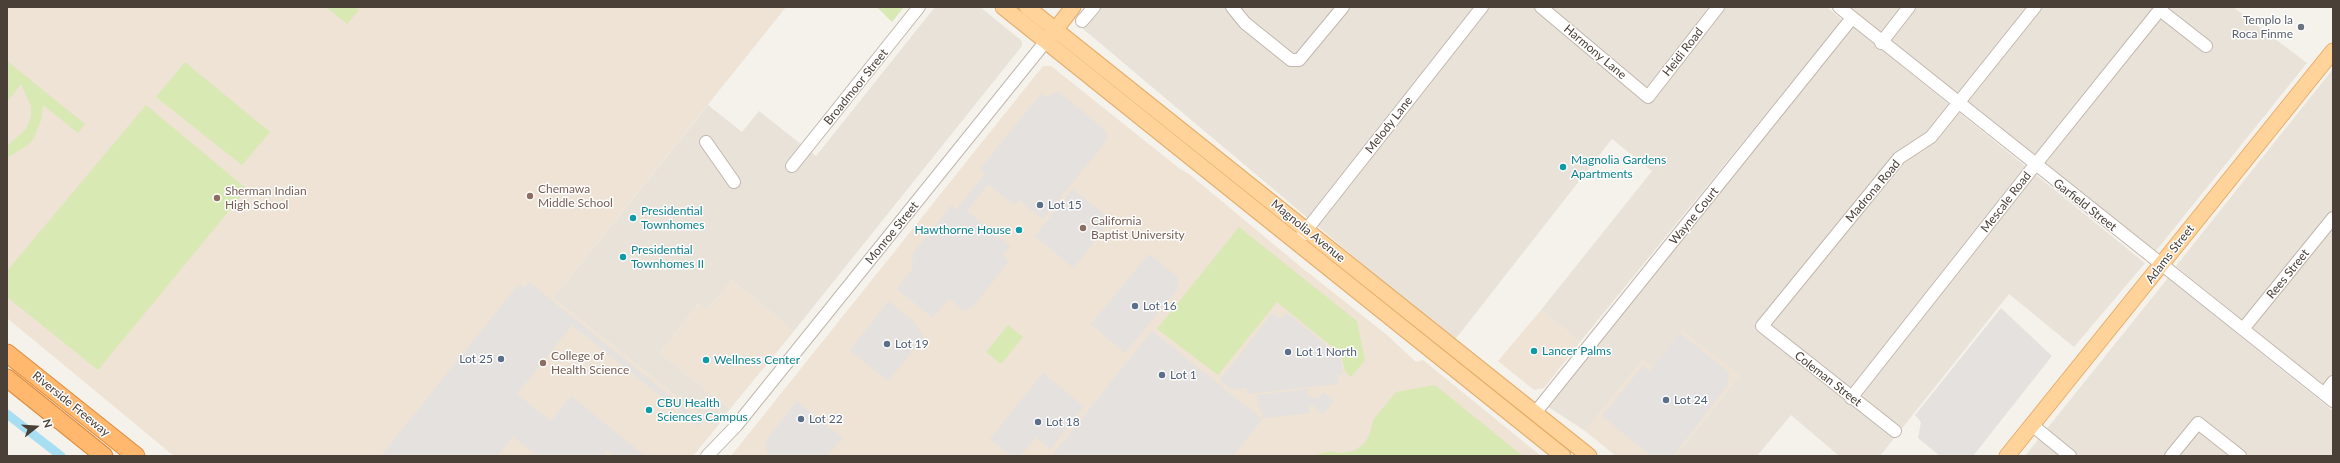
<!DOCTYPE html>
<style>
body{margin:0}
#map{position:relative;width:2340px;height:463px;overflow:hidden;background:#f5f1eb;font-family:Lato,sans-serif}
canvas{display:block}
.frame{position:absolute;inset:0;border:8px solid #4a4038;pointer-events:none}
.north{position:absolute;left:16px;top:407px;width:40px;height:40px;-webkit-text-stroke:3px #fff;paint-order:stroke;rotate:73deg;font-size:11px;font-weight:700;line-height:16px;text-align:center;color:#4a4038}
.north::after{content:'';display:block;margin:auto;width:14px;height:18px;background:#4a4038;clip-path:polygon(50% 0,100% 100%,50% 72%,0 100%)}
</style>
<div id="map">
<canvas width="2340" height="463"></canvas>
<div class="frame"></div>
<div class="north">N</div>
</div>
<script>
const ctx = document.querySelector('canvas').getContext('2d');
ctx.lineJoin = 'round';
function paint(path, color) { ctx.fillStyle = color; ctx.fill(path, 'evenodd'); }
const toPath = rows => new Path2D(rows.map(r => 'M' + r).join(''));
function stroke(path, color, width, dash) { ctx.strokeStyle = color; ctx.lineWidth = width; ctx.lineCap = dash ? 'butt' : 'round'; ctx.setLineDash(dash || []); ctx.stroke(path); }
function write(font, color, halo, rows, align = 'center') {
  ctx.font = font + ' Lato,sans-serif'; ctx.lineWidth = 3; ctx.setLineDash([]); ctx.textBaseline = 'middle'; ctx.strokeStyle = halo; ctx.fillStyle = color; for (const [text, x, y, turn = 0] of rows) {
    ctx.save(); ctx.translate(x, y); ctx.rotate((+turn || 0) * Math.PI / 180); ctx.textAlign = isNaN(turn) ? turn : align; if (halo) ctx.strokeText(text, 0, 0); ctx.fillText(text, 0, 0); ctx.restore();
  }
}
paint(toPath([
 [935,7,980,7,1022,41,1022,46,794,331,732,280,707,310,698,304,660,353,730,409,716,428,553,298,708,105,742,132,759,111,816,156],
 [1099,7,1827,7,1842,20,1580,342,1541,310,1652,171,1612,139,1454,341,1082,28],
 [1848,7,2233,7,2307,63,2155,252],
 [1852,26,2145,263,2074,347,2009,294,1880,456,1839,456,1791,415,1757,456,1675,456,1740,375,1652,367,1643,360,1585,431,1547,406],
 [2333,69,2333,393,2176,266],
 [2168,278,2333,411,2333,456,2025,456]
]), '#e9e2d9');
paint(toPath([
 [7,7,786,7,553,298,716,428,693,456,174,456,7,318],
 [1043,66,1051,66,1180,169,1189,174,1301,267,1387,335,1416,362,1423,360,1541,456,731,456],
 [732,280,794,331,730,409,660,353,698,304,707,310],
 [1541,310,1580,342,1544,388,1534,390,1498,361],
 [1682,330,1740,375,1675,456,1616,456,1585,431,1643,360,1652,367]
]), '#eee3d5');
paint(toPath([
 [326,7,355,7,359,10,347,24],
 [877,7,904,7,892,22],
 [7,61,85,124,78,133,43,105,41,120,34,138,28,145,7,158,7,146,26,129,31,117,31,106,21,84,7,102],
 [185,62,270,132,242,165,156,97],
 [146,105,247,189,98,370,7,297,7,271],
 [1239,227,1357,321,1365,360,1351,377,1345,371,1341,354,1277,302,1218,375,1157,329],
 [1008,325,1023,337,1001,364,986,352],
 [1435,385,1523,456,1312,456,1331,451,1339,453,1354,451,1365,443,1370,433,1373,420,1396,392]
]), '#d9e9b4');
paint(toPath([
 [1059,92,1106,131,1107,140,1043,219,1019,200,1015,205,988,184,967,211,1010,246,1003,255,1009,261,973,307,963,310,949,298,933,318,897,289,912,270,913,254,951,206,956,210,985,174,980,169,1041,94,1045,97],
 [1073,189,1111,220,1074,268,1035,236],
 [1149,254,1177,277,1178,288,1125,353,1091,324],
 [529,282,702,422,698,426,572,325,517,394,551,421,571,396,645,456,615,456,607,450,603,456,538,456,513,436,497,456,381,456,519,284,524,288],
 [889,301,914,322,924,337,888,381,850,350],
 [2001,308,2052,356,1973,456,1940,456,1918,438,1921,422,1915,415],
 [1287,313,1340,357,1343,374,1337,375,1338,384,1247,394,1247,388,1231,389,1220,380,1272,314,1280,319],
 [1152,331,1262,419,1233,456,1052,456],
 [1680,333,1729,372,1728,385,1673,456,1652,456,1602,416,1643,366,1650,371],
 [1043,373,1084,407,1050,449,1036,437,1020,456,1011,456,990,439],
 [1308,389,1308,396,1319,398,1323,392,1334,401,1323,414,1313,405,1309,406,1310,413,1263,418,1257,395],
 [797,401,842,438,827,456,772,456,768,453,765,442]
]), '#e4e1df');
stroke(toPath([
 [7,414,61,456]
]), '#a8def2', 9);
const minor = toPath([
 [1232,7,1245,23,1291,60,1299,60,1343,7],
 [1541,7,1648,97,1718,7],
 [1839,7,2333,401],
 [2160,10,2206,46],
 [1082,21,1094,7],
 [1881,43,1909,7],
 [706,142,734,182],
 [792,166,919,7],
 [1297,242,1482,7],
 [2243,329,2333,218],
 [2324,394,2333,382],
 [1851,398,2035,165,2162,7],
 [1535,413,1852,18],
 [2032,425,2070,456],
 [1895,431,1762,326,1899,158,1931,137,2035,7],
 [707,456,736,426,1046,41],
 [2171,456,2198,423,2240,456]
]);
const major = toPath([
 [1003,7,1563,456],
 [1027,7,1589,456],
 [1049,38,1073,7],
 [2007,456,2333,51]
]);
const highway = toPath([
 [7,353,136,456],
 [7,378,104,456]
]);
stroke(minor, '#c1b7ad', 14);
stroke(major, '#e5ad69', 17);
stroke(highway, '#df8a3b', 19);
stroke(minor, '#fff', 12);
stroke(major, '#ffd39a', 15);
stroke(highway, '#ffb86d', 17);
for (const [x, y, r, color] of [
 [2301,27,4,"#6b7280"],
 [1563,167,4,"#0f9aa8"],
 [530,196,4,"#8d6e63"],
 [217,198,4,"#8d6e63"],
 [1040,205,4,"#5c6f8a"],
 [633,218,4,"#0f9aa8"],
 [1083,228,4,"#8d6e63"],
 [1019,230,4,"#0f9aa8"],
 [623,257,4,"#0f9aa8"],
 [1135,306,4,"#5c6f8a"],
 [887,344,4,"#5c6f8a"],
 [1534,351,4,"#0f9aa8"],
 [1288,352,4,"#5c6f8a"],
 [501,359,4,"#5c6f8a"],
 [706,360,4,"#0f9aa8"],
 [543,363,4,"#8d6e63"],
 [1162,375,4,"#5c6f8a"],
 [1666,400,4,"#5c6f8a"],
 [649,410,4,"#0f9aa8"],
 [801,419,4,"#5c6f8a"],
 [1038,422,4,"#5c6f8a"]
]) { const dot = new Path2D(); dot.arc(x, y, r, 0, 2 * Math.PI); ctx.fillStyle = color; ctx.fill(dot); stroke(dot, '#fff', 1.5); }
write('12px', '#5b616d', '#fff', [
 ["Templo la",2293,20],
 ["Roca Finme",2293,34]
], 'right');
write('12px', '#4a4038', '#fff', [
 ["Harmony Lane",1595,52,40],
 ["Heidi Road",1683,52,-52],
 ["Broadmoor Street",856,87,-51],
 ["Melody Lane",1389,125,-52],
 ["Madrona Road",1873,191,-50],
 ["Mescale Road",2006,202,-52],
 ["Garfield Street",2085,205,38],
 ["Wayne Court",1694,216,-51],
 ["Magnolia Avenue",1308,231,39],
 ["Monroe Street",892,233,-51],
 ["Adams Street",2170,254,-52],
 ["Rees Street",2288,274,-51],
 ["Coleman Street",1828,379,38],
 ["Riverside Freeway",71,404,39]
]);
write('12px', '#0d838f', '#fff', [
 ["Magnolia Gardens",1571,160],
 ["Apartments",1571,174],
 ["Presidential",641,211],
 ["Townhomes",641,225],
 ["Hawthorne House",1011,230,"right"],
 ["Presidential",631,250],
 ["Townhomes II",631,264],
 ["Lancer Palms",1542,351],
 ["Wellness Center",714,360],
 ["CBU Health",657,403],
 ["Sciences Campus",657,417]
], 'left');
write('12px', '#785e54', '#fff', [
 ["Chemawa",538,189],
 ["Middle School",538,203],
 ["Sherman Indian",225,191],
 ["High School",225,205],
 ["California",1091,221],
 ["Baptist University",1091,235],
 ["College of",551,356],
 ["Health Science",551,370]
], 'left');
write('12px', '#4e5e75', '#fff', [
 ["Lot 15",1048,205],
 ["Lot 16",1143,306],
 ["Lot 19",895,344],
 ["Lot 1 North",1296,352],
 ["Lot 25",493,359,"right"],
 ["Lot 1",1170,375],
 ["Lot 24",1674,400],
 ["Lot 22",809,419],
 ["Lot 18",1046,422]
], 'left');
</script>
